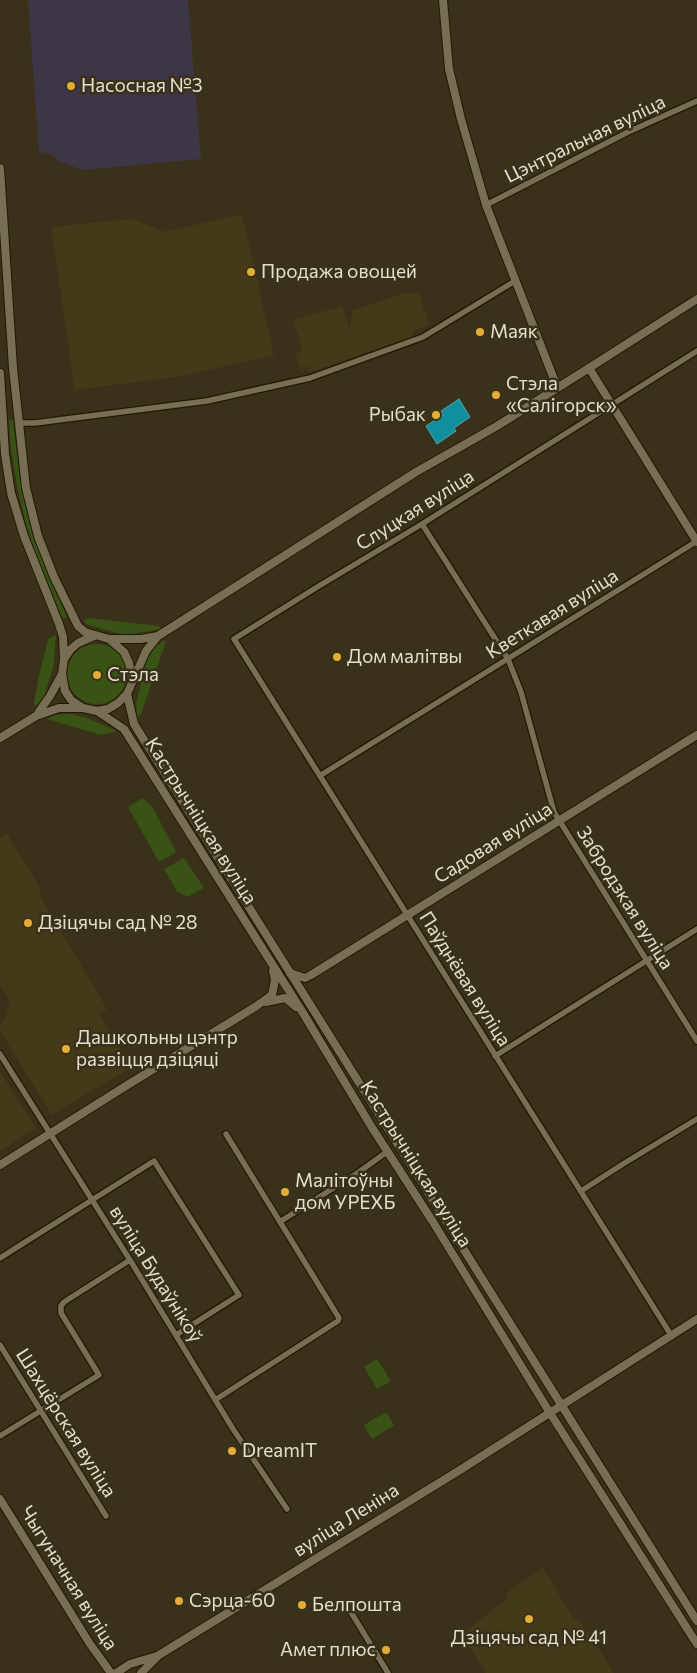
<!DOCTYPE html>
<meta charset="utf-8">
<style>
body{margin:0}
canvas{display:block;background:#393119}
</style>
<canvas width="697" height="1673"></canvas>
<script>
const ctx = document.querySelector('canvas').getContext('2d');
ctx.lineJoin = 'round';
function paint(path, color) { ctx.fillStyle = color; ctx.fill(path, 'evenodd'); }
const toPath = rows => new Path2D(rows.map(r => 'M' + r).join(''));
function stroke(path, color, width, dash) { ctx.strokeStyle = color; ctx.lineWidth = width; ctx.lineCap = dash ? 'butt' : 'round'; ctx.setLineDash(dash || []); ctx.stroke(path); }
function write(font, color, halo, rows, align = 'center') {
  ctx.font = font + ' Commissioner,sans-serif'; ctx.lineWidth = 5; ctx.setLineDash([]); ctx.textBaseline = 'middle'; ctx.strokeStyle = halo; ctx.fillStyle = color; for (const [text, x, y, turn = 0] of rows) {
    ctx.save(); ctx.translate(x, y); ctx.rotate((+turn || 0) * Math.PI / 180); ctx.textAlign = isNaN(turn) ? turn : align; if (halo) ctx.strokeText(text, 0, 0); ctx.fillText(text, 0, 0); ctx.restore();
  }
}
paint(toPath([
 [242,214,274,355,182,376,75,390,51,227,132,219,165,232],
 [403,293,419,294,429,325,414,330,412,337,357,356,309,372,307,366,300,369,295,354,303,351,293,320,342,306,350,332,352,311],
 [7,834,41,889,40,896,107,1009,99,1014,131,1067,52,1115,0,1031,0,1024,5,1020,10,1001,0,985,0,838],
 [0,1071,36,1128,0,1151],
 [543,1568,572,1616,581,1622,614,1673,486,1673,461,1635,507,1599,505,1594]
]), '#443919');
paint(toPath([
 [28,0,188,0,201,159,83,170,57,161,56,157,46,152,42,154,39,152]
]), '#3c3647');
paint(toPath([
 [9,420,13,420,20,478,27,509,44,565,67,617,63,619,36,558,25,520,17,486,10,440],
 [88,618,159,626,161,629,132,634,120,634,86,624,83,620],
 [56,635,53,668,43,700,35,706,34,703,38,681,48,639],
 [163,641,166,641,141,714,137,718,136,704,146,661,154,648],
 '67 674a30 30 0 1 1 60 0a30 30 0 1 1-60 0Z',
 [72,714,87,718,117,731,101,735,47,719,55,715],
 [143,798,153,808,176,852,159,862,128,807],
 [184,858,204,888,187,897,177,891,164,869],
 [377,1359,391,1381,377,1389,364,1367],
 [386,1412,394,1425,372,1439,364,1425]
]), '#395315');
const water = toPath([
 [459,399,470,417,454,428,456,431,437,444,426,426,443,415,441,411,459,399]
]);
paint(water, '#118f9d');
stroke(water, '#50a7ac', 1);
const street = toPath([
 [486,205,628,132,697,101],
 [18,423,35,423,207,401,310,378,423,337,515,281],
 [422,524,508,659,521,692,554,812,697,1041],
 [321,775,697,541],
 [0,1054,130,1260,233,1429,287,1509],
 [495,1056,697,929],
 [581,1191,623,1164,697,1119],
 [281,1221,359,1172,388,1151],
 [0,1258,154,1161,239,1295,176,1335],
 [671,1335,234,639,314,589,422,524,697,351],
 [0,1345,106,1516],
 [215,1400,338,1321,339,1318,226,1134],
 [0,1436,99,1375,61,1313,61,1306,64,1302,130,1260],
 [346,1604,388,1673]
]);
const secondary = toPath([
 [443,0,449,69,461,119,486,205,557,387],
 [0,168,13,368,26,488,38,536,54,577,78,626,85,632,109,639,141,639,158,636,416,472,497,426,589,368,697,299],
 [589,368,697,542],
 [0,373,5,454,11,493,24,536,59,624,63,637,64,659],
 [109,639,124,652,129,663,132,678],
 [62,674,65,691,71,700,83,708],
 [127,694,134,724,697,1621],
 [97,711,124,729,303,1013,371,1126,433,1222,550,1413,697,1644],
 [36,716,50,696,62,674,64,659,71,649,78,643,94,636],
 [0,738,36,716,59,708,83,708,97,711,108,709,118,703,127,694,146,651,158,636],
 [290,973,305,978,311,975,697,735],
 [266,1002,285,998,296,1007],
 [0,1165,129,1084,255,1007,272,995,275,980,273,971],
 [0,1499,90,1644,111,1673],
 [116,1673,130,1664,157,1656],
 [141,1673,159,1655,460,1470,697,1319]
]);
stroke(street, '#201902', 8);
stroke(secondary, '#201902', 10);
stroke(street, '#776e53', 5.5);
stroke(secondary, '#776e53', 8);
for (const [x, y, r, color] of [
 [71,86,5,"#e4ad35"],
 [251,272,5,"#e4ad35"],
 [480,332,5,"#e4ad35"],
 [496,395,5,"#e4ad35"],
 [436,415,5,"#e4ad35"],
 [337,657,5,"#e4ad35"],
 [97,675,5,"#e4ad35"],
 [28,923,5,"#e4ad35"],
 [66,1049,5,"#e4ad35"],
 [285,1192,5,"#e4ad35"],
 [232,1451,5,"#e4ad35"],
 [179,1601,5,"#e4ad35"],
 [302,1605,5,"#e4ad35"],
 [529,1619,5,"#e4ad35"],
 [386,1650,5,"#e4ad35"]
]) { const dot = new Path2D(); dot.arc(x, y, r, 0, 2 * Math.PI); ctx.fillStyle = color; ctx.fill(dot); stroke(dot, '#393119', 2); }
write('19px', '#e3decf', '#393119', [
 ["Насосная №3",81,86],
 ["Продажа овощей",261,272],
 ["Маяк",490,332],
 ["Стэла",506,384],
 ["«Салігорск»",506,406],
 ["Рыбак",426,415,"right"],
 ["Дом малітвы",347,657],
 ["Стэла",107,675],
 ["Дзіцячы сад № 28",38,923],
 ["Дашкольны цэнтр",76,1038],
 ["развіцця дзіцяці",76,1060],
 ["Малітоўны",295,1181],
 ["дом УРЕХБ",295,1203],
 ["DreamIT",242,1451],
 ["Сэрца-60",189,1601],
 ["Белпошта",312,1605],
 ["Дзіцячы сад № 41",529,1638,"center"],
 ["Амет плюс",376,1650,"right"]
], 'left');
write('19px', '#e3decf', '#393119', [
 ["Цэнтральная вуліца",585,139,-26],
 ["Слуцкая вуліца",415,510,-32],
 ["Кветкавая вуліца",552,614,-32],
 ["Кастрычніцкая вуліца",201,821,58],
 ["Садовая вуліца",493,843,-32],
 ["Забродзкая вуліца",625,898,58],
 ["Паўднёвая вуліца",465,979,58],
 ["Кастрычніцкая вуліца",416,1164,58],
 ["вуліца Будаўнікоў",156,1274,58],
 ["Шахцёрская вуліца",66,1423,58],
 ["вуліца Леніна",346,1520,-32],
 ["Чыгуначная вуліца",69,1578,58]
]);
</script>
